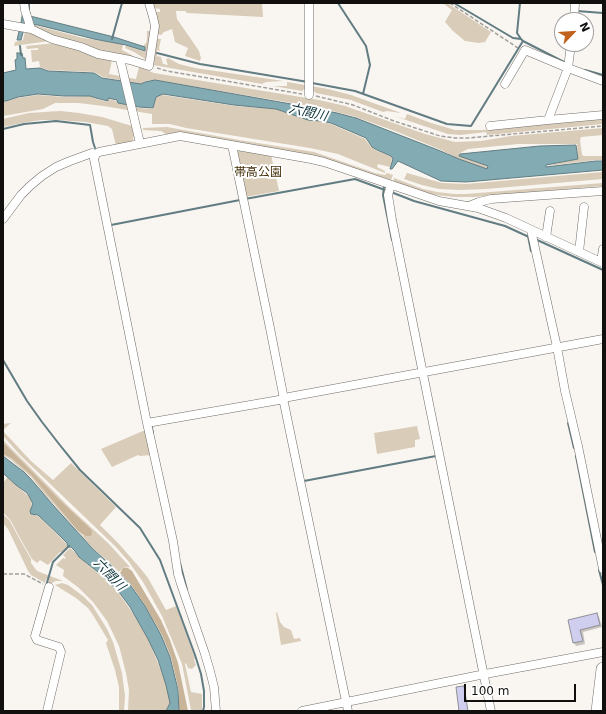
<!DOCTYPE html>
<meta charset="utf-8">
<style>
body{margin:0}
#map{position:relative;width:606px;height:714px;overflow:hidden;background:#f9f5f0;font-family:"DejaVu Sans",sans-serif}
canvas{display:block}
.frame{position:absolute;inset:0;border:4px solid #11100e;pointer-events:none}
.north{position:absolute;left:554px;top:12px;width:40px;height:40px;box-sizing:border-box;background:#fff;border:1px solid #a09f9f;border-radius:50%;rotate:65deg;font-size:11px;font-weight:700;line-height:16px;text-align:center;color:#11100e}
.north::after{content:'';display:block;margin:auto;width:14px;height:18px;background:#c1611e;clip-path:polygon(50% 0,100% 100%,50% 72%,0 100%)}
.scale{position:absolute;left:464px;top:684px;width:112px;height:18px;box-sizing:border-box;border:2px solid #11100e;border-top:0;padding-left:5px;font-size:12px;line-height:14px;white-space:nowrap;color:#11100e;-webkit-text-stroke:3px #fff;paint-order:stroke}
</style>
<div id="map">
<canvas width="606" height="714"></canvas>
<div class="frame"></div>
<div class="north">N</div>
<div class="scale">100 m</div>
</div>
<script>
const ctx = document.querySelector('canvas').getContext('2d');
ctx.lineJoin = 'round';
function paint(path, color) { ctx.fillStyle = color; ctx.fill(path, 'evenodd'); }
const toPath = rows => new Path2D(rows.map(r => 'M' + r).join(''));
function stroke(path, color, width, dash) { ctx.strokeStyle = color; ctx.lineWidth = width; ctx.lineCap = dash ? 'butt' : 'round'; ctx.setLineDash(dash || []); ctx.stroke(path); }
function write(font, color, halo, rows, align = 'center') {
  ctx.font = font + ' "DejaVu Sans","Noto Sans JP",sans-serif'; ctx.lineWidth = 4; ctx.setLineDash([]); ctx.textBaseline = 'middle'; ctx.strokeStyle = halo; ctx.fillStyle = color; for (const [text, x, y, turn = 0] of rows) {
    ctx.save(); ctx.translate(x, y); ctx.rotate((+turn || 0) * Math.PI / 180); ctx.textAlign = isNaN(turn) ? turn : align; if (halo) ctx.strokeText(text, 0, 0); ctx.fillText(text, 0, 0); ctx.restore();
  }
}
paint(toPath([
 [153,3,262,3,263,17,187,13,185,11,176,11,176,12,177,19,199,51,201,58,200,61,185,56,188,48,175,42,172,29,164,32,161,35,156,34,155,12,160,12,160,9,154,8],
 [445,3,447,3,491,32,485,42,479,43,465,41,453,31,445,22,452,10,444,4],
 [34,25,83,38,123,44,122,50,128,53,141,61,114,55,57,38,37,29],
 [147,31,152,31,147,60,134,52,125,48,126,45,145,52,145,47,143,46,146,43,147,40],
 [25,32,35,34,49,41,14,46,15,42,23,40],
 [156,39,161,39,159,48,160,51,157,50,157,56,161,57,163,64,168,65,166,60,168,58,179,64,195,68,283,81,266,82,262,84,153,65],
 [56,43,112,60,109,74,136,79,139,67,154,73,319,100,345,106,425,134,455,142,481,141,511,136,603,128,603,135,581,137,580,140,582,155,584,156,603,156,603,160,596,160,546,166,578,159,577,144,518,144,468,149,460,153,459,156,487,166,487,169,459,159,439,149,395,131,353,116,316,107,155,80,145,81,141,84,103,77,94,72,48,70,40,67,39,61,32,62,31,50,38,50,38,48,27,49,26,46],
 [287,82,328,89,351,95,401,113,387,111,383,112,351,100,316,93,313,90,304,89,302,91,273,86,287,86],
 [38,95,64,97,90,96,96,99,108,102,109,99,116,101,118,103,139,108,153,109,156,97,162,95,235,106,276,109,308,120,320,121,331,124,365,139,371,147,377,151,390,156,392,159,390,167,378,164,377,167,385,171,385,173,338,154,310,148,186,128,170,124,152,124,152,114,103,106,79,103,55,103,43,109,3,116,3,102,17,98],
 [60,111,79,113,102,117,132,126,134,135,133,140,131,142,116,146,112,129,108,126,86,122,57,120,41,120,22,123,3,127,3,119,29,113],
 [407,114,431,123,455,130,483,130,543,123,603,119,603,124,487,135,486,132,460,135,448,134,394,116,405,119],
 [167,127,239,140,314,152,375,173,385,175,387,173,393,175,391,180,313,156,179,133,166,134,161,131,143,130,143,128],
 [235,150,271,155,279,191,245,197],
 [603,172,603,179,486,189,460,190,439,189,422,185,404,179,407,173,442,183,466,184],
 [394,178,423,189,437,192,454,194,466,194,603,183,603,186,474,197,454,197,437,195,421,192,393,182],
 [11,423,4,429,3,431,31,461,53,480,71,463,116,507,100,525,119,544,140,568,148,578,166,610,176,606,195,658,194,660,196,665,192,669,188,668,186,663,185,664,191,692,202,694,202,711,191,710,182,664,162,616,143,582,129,562,116,547,21,456,3,436,3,424],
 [417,426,420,439,415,440,415,447,377,454,374,433],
 [143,431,146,431,151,455,140,456,138,455,112,467,101,449],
 [3,440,70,508,108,543,130,567,123,568,119,572,92,547,42,491,31,477,10,459,3,455,3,454,11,458,32,476,77,530,84,536,88,536,91,529,59,499,9,448,3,442],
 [3,473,16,485,26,494,30,497,32,505,30,511,31,514,38,516,66,543,68,547,62,552,60,552,48,565,40,560,37,563,32,559,21,540,11,521,3,512,3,483,7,478],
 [3,514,10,521,20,540,31,559,31,563,37,571,63,581,56,581,47,585,49,580,46,579,45,583,31,575,28,571,8,529,3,523],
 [70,548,75,552,79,557,98,573,118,592,136,618,148,639,157,661,166,684,170,703,166,711,128,711,129,690,126,673,119,646,107,621,93,602,79,588,63,576,64,570,56,565,63,558,65,559,66,558,63,555],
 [62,583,68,585,83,596,92,605,107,629,113,642,122,673,125,696,124,711,119,711,119,687,115,670,106,643,108,640,93,615,88,608,76,598,55,585],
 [277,612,280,622,284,627,291,630,294,639,300,638,301,641,281,645,276,613]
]), '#d9ccb8');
paint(toPath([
 [3,442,59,499,91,529,92,532,91,536,85,536,77,530,32,476,11,458,3,454],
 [123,568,128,568,132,571,161,620,170,640,178,663,188,711,179,711,179,691,171,657,162,635,145,605,132,586,120,573]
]), '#c8b599');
const water = toPath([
 [23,10,30,12,30,16,114,37,145,47,145,51,126,45,94,39,38,25,27,24,25,25,21,40,17,40,21,23,23,10],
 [17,53,22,53,23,58,25,58,26,69,40,68,48,71,94,73,102,78,141,84,145,82,155,80,308,107,337,113,356,118,438,150,459,159,487,169,488,166,459,156,460,154,540,146,576,145,578,159,546,165,546,167,596,161,603,161,603,170,466,182,441,181,398,161,392,169,390,169,393,159,391,156,377,150,372,147,366,138,331,123,321,121,308,120,276,109,234,105,163,94,156,97,153,108,139,107,118,103,117,100,108,98,108,101,96,98,90,96,64,96,38,94,18,97,6,101,3,101,3,73,16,70,15,60,17,59,17,53],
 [3,456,24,472,30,478,53,505,92,548,119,573,131,586,145,606,161,635,170,657,178,690,179,711,166,711,170,703,166,685,158,660,148,639,130,607,119,592,98,572,79,557,75,551,71,547,68,547,67,543,61,537,38,515,31,514,30,511,33,504,29,496,27,493,16,485,3,473,3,456]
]);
paint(water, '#83abb3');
stroke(water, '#617c82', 1);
paint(toPath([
 [597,614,599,617,602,627,583,632,585,644,576,646,574,643,569,621]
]), '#0003');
stroke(toPath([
 [29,3,29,12],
 [338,3,366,46,370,65,363,94],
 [520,3,517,33,521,39],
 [577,12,577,11,603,13],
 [112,39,122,3],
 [523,41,566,63],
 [20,46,21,55],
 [157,53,200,64,308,82],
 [585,70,603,75],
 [312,83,355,91,447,124,471,126,523,41,521,39,513,38,454,3],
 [3,129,24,124,56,121,90,125,93,142,95,148],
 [384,187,383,195,392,240],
 [391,192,414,201,505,226,529,237],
 [245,199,355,179,385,190],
 [111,225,240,200],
 [528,236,531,251],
 [535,239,603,270],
 [3,360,27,401,42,422,59,444,80,470,140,528,160,560,195,655,201,674,204,691,204,707,203,711],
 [568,423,574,448],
 [151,424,153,433],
 [576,456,595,552],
 [304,481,436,456],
 [180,563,187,590],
 [599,570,603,585],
 [46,586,53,562,69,546]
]), '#617c82', 2);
const building = toPath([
 [597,613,600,625,580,630,583,641,573,643,568,620,597,613],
 [464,686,468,711,459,711,456,687,464,686]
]);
paint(building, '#cfceee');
stroke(building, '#8f8f95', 1);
const minor = toPath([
 [24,3,25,10,31,29],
 [574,20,575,3],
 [3,24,31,29,52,39,81,47,98,54,130,60,149,66,155,26,153,17,149,3],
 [571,44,568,68,603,81],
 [120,59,140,143],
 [505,84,525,50,568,68,548,120,603,115],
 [309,95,309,3],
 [490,126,548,120],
 [232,145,270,328,283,394,284,403,348,711],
 [391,185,388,195,392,220,491,711],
 [469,206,479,202,491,199,603,191],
 [3,219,21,195,30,186,42,176,56,167,70,161,92,153,96,154],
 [531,230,557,347,565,391,578,446,603,569],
 [546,237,550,211],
 [579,252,584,207],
 [601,262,603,249],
 [147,423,279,400,289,397,603,339],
 [47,711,61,652,59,647,37,640,35,636,49,587],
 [216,711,214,687,210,671,205,654,181,584,178,574,173,541,147,423,94,159,96,154,99,152,180,136,311,159,324,162,439,201,478,208,506,218,603,263],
 [302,711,480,675,603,652]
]);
const primary = toPath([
 [598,711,603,669]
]);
stroke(minor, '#726f6a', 9);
stroke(primary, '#726f6a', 14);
stroke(toPath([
 [450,3,518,48],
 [157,68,167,71,302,94],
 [316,96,353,105,394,121,440,136,455,138,468,138,603,126],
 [3,574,24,574,43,584]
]), '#a29f9b', 1.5, [4, 2]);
stroke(minor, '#fff', 8);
stroke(primary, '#fff', 13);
write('12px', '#45300b', '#fff', [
 ["帯高公園",258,173]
]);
write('italic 13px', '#0c333a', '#fff', [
 ["六間川",308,113,13],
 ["六間川",109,575,46]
]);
</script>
